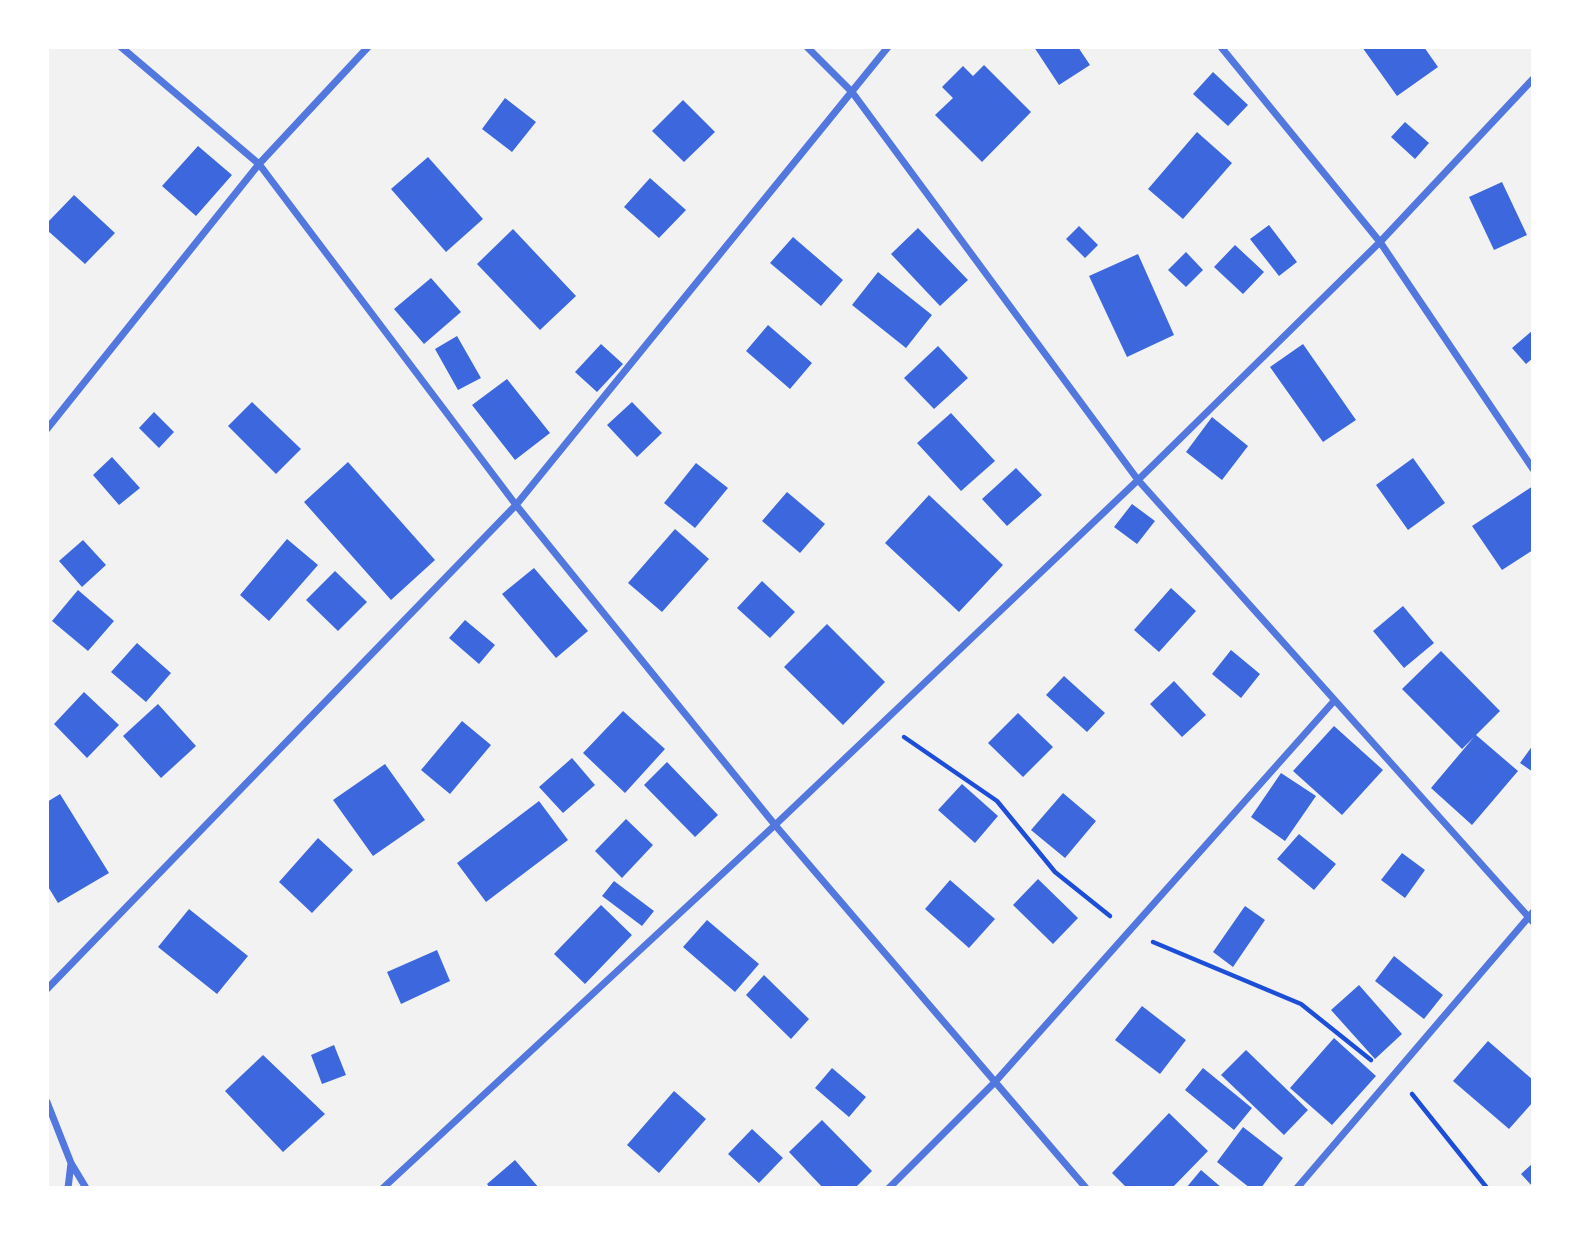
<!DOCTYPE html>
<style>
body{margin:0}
#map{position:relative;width:1580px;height:1235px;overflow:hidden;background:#f2f2f2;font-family:"Sofia Sans Condensed",sans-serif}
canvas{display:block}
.frame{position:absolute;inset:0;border:49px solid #fff;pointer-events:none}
</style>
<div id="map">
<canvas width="1580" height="1235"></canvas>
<div class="frame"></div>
</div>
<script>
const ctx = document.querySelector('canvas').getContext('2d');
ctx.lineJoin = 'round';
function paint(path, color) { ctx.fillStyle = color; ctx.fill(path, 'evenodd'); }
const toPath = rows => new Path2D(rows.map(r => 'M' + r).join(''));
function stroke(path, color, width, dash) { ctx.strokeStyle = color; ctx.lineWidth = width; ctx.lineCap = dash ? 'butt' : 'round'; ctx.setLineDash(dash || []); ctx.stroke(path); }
paint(toPath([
 [1034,47,1078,47,1090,65,1059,85],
 [1362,47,1424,47,1438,67,1397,96],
 [984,65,1031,112,982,162,935,115,953,98,942,87,963,66,973,76],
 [1213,72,1248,105,1228,126,1193,94],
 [505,98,536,122,512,152,482,129],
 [683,100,715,132,684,162,652,131],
 [1405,122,1429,143,1415,159,1391,137],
 [1197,132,1232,163,1183,219,1148,189],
 [198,146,232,175,196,216,162,186],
 [428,157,483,219,446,252,391,189],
 [650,178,686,210,659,238,624,207],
 [1502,182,1527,235,1494,250,1469,197],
 [74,195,115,233,85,264,47,230,47,223],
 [1269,225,1297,262,1279,276,1250,239],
 [1079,226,1098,245,1085,258,1066,239],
 [918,228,968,280,940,306,891,254],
 [513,229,576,296,540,330,477,264],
 [793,237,843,280,821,306,770,263],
 [1235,245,1264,272,1243,294,1214,267],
 [1186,252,1203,270,1186,287,1168,270],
 [1138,254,1174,335,1127,357,1089,276],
 [878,272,932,315,906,348,852,305],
 [431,278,461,312,424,344,394,309],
 [768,325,812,363,790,389,746,351],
 [1533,330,1533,358,1526,364,1512,348],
 [457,336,481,378,458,390,435,349],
 [601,344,623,364,597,392,575,372],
 [1303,344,1356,420,1323,442,1270,367],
 [938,346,968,378,934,409,904,378],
 [507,379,550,433,515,460,472,405],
 [252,402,301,449,276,474,228,426],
 [632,402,662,433,637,457,607,425],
 [154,412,174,432,159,448,139,428],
 [951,413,995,461,961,491,917,443],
 [1212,417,1248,446,1222,480,1186,452],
 [112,457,140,488,119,505,93,475],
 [1413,458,1445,503,1408,530,1376,485],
 [348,462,435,560,391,600,304,502],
 [696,463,728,488,695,528,664,503],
 [1016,468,1042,495,1007,526,982,499],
 [1533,486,1533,550,1502,570,1472,526],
 [787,492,825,524,800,553,762,521],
 [929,495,1003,565,959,612,885,543],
 [1132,504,1155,521,1137,544,1114,527],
 [675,529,709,559,662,612,628,583],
 [287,539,318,565,269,621,240,595],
 [83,540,106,565,82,587,59,561],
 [534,568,588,631,556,658,502,594],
 [335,571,367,602,338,631,306,600],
 [762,581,795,612,770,638,737,608],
 [1171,588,1196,611,1159,652,1134,630],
 [78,590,114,621,88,651,52,621],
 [1403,606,1434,643,1404,668,1373,631],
 [465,620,495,645,479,664,449,638],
 [827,624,885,682,843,725,784,667],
 [137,643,171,673,146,702,111,672],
 [1231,650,1260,674,1241,698,1212,674],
 [1441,651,1500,711,1476,735,1518,771,1472,825,1431,788,1474,737,1462,749,1402,689],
 [1064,676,1105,713,1087,732,1046,695],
 [1174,681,1206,715,1182,737,1150,704],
 [84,692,119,725,87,758,54,724],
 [158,704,196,746,161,778,123,736],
 [623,711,665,749,625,793,583,753],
 [1018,713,1053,747,1023,777,988,743],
 [462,721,491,745,450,794,421,770],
 [1334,726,1383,770,1342,815,1293,771],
 [1533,745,1533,772,1520,763],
 [572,758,595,785,563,813,539,787],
 [667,762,718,815,695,837,644,785],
 [385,764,425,820,373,856,333,800],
 [1281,773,1316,796,1285,841,1251,817],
 [962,784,998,816,975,843,938,810],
 [1063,793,1096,821,1065,858,1031,830],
 [60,794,109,873,58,903,47,885,47,802],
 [539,801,568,840,486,902,457,863],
 [626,819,653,845,622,878,595,851],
 [1299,834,1336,864,1314,890,1277,859],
 [318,838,353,870,312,913,279,882],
 [1402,853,1425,870,1405,898,1381,880],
 [1038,879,1078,918,1053,944,1013,905],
 [950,880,995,919,969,948,925,909],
 [614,881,654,911,642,926,602,896],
 [601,905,632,935,585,984,554,954],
 [1245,906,1265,920,1233,967,1213,952],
 [189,909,248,956,217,994,158,947],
 [707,920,759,964,735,992,683,947],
 [437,950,450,981,401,1004,387,972],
 [1394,956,1443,995,1424,1019,1375,981],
 [764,975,809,1019,791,1039,746,995],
 [1359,985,1402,1034,1375,1059,1331,1010],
 [1142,1006,1186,1040,1160,1074,1115,1040],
 [1334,1038,1376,1076,1332,1125,1290,1088],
 [1488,1041,1533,1080,1533,1102,1509,1129,1453,1081],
 [334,1045,346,1075,322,1084,311,1055],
 [1246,1050,1308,1110,1284,1135,1221,1075],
 [263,1055,325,1114,283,1152,225,1091],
 [832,1068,866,1097,849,1117,815,1088],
 [1203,1068,1252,1108,1234,1130,1185,1090],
 [674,1091,706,1119,659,1173,627,1145],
 [1169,1113,1208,1151,1172,1188,1127,1188,1112,1173],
 [822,1120,872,1171,855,1188,823,1188,789,1152],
 [1243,1127,1283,1158,1261,1188,1250,1188,1217,1162],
 [752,1129,783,1158,759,1183,728,1154],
 [515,1160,539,1188,490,1188,487,1184],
 [1533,1163,1533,1187,1521,1174],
 [1201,1170,1222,1188,1186,1188]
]), '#3d67dc');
stroke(toPath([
 [904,737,997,801,1055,872,1110,916],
 [1153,942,1301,1004,1371,1060],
 [1412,1094,1487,1188]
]), '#1d4ed8', 4.5);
stroke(toPath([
 [121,47,259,164,516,505,775,825,1086,1188],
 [807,47,852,92,1138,480,1533,922],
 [1221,47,1380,242,1533,469],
 [47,429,259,164,368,47],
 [47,989,516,505,888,47],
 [47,1102,71,1163,68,1188],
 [71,1163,86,1188],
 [383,1188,775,825,1138,480,1380,242,1533,79],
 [889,1188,995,1082,1334,701],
 [1297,1188,1533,912]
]), '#5277de', 7);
</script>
